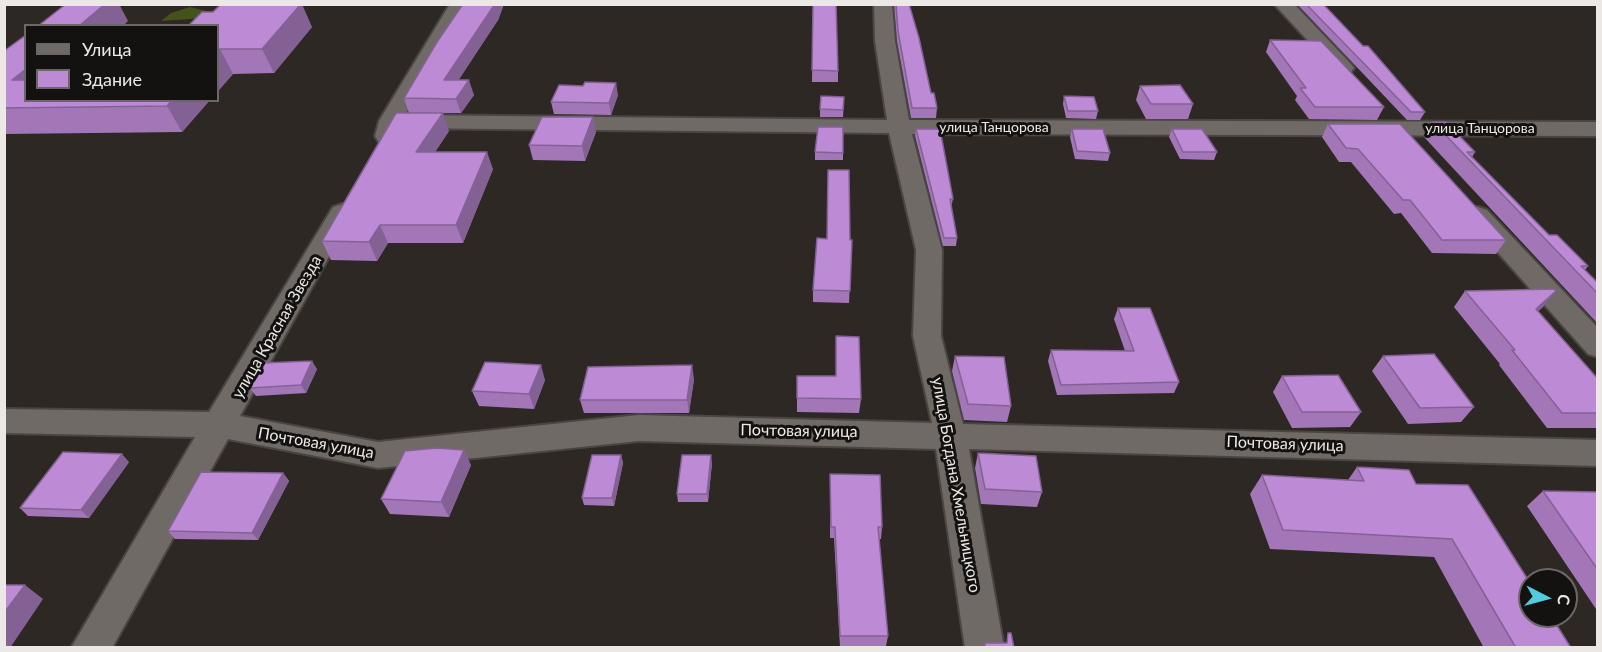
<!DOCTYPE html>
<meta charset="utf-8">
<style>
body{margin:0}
#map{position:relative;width:1602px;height:652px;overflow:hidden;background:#2e2825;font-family:Lato,sans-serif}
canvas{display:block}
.frame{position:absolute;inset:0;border:6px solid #ece8e6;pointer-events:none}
.legend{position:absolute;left:24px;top:24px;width:195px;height:78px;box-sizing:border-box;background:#141210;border:2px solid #6a6866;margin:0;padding:8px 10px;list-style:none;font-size:18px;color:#ece8e6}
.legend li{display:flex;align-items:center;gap:12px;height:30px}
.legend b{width:30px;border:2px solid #6a6866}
.north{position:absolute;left:1518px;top:568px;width:60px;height:60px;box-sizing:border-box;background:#141210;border:2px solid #6a6866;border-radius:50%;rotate:96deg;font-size:16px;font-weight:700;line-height:24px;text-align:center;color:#ece8e6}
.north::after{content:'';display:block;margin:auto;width:21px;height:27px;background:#54cade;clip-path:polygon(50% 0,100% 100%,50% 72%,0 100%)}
</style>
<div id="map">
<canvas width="1602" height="652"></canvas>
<div class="frame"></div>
<ul class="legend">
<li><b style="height:8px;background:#706a66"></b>Улица</li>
<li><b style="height:16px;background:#bd8ad5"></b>Здание</li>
</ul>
<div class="north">С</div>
</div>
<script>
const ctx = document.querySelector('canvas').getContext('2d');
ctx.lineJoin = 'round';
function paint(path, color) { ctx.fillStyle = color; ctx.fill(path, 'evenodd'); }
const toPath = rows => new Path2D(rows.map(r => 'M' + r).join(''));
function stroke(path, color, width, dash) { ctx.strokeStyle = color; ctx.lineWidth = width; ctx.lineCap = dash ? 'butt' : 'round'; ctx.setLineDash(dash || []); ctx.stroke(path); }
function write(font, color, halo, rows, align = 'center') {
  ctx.font = font + ' Lato,sans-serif'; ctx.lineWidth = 6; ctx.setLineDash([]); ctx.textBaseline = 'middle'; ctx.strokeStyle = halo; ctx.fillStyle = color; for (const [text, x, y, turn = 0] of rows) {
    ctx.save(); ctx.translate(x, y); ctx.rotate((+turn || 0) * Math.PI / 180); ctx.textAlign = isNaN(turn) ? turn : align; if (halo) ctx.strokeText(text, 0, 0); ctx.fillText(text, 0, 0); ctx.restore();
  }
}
paint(toPath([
 [226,5,234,16,161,21,171,13,190,7,210,12]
]), '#445319');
const minor = toPath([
 [450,4,468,4,405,115,887,120,875,41,874,4,892,4,895,41,909,120,1598,122,1598,136,912,134,942,250,941,336,963,424,1598,440,1598,466,969,449,1004,648,965,648,936,449,639,441,378,468,228,439,112,648,71,648,195,437,4,433,4,409,209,412,333,207,342,204,351,207,354,212,240,416,378,442,639,415,932,423,913,336,916,250,889,133,399,128,394,141,378,141,375,136,379,121,450,4],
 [1274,4,1294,4,1351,64,1354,68,1351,72,1337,72,1274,4],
 [1478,207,1487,210,1598,328,1598,357,1588,354,1469,220,1466,215,1469,210,1478,207]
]);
stroke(minor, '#494542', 4);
paint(minor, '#706a66');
paint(toPath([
 [463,4,504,4,498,20,458,80,474,95,461,113,409,113,404,98],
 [813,4,838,71,838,82,812,82],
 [894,4,909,4,931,93,937,108,936,118,911,118,897,41],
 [1297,4,1323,4,1425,112,1420,120,1407,120],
 [218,26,312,27,274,73,233,74,218,91],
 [1270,40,1384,107,1377,120,1309,119,1295,100,1297,96,1266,52],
 [4,51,26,100,210,100,182,132,4,134],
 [1140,86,1193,104,1188,119,1146,119,1136,100],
 [618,95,611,115,554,114,551,102],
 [1064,96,1098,111,1096,119,1066,118,1063,104],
 [844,97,843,117,820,117,820,109],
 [1433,122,1475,152,1472,157,1549,235,1588,266,1585,270,1598,283,1598,324,1424,137],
 [1328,124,1506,240,1496,254,1432,253,1401,213,1394,214,1351,162,1339,162,1322,137],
 [843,127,843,160,815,160,815,152],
 [916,129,953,199,951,207,957,238,956,246,943,246,915,136],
 [1072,129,1110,153,1108,161,1075,159,1070,137],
 [1172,129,1217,152,1214,160,1180,159,1169,137],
 [449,131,435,152,493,169,463,243,388,243,377,261,331,260,322,241],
 [596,132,585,161,533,160,529,145],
 [850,240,852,240,849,303,813,302,813,290],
 [1465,291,1543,307,1538,311,1598,379,1598,428,1547,428,1499,365,1500,364,1454,307],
 [1118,308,1179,382,1174,393,1057,395,1048,361,1051,350,1125,351,1114,319],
 [955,356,1011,406,1007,422,964,420,952,371],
 [1383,356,1474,407,1461,422,1408,424,1372,371],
 [317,369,306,393,256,396,250,388],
 [797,376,861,399,859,413,797,412],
 [1282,376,1361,412,1350,427,1292,428,1273,392],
 [694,379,689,413,584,413,580,400],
 [545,380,534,409,479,406,472,391],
 [978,453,1042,492,1037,507,981,504,975,468],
 [621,455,623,463,614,506,584,505,582,498],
 [129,462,89,518,28,516,20,508],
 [712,463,708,502,678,502,677,494],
 [471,465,449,517,390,514,381,499],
 [1357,467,1416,484,1571,648,1484,648,1434,557,1270,549,1250,494,1262,475,1348,480],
 [283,473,289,481,258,540,175,539,168,531],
 [830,474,882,527,881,539,879,539,888,636,886,646,840,647,834,538,830,538],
 [1543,491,1598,492,1598,612,1527,506]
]), '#a377b7');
paint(toPath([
 [105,4,119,4,128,21,123,26,79,26],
 [301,4,302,4,312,27,274,73,262,49],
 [495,4,504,4,498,20,449,95,444,80],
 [220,49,233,74,218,91,218,52],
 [26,69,26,99,12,80],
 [469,80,474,95,461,113,456,99],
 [616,83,618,95,611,115,609,103],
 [172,100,210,100,182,132,167,106],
 [443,113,449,131,423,170,416,152],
 [593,117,596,132,585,161,582,146],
 [487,152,493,169,463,243,456,225],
 [380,225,388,243,377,261,369,242],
 [1556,291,1543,307,1523,325,1536,309],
 [312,361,317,369,306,393,301,385],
 [541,365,545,380,534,409,529,394],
 [692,365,694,379,689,413,687,400],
 [464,450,471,465,449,517,441,502],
 [122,454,129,462,89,518,81,510],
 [621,455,623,463,614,506,612,498],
 [711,455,712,463,708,502,707,494],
 [283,473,289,481,258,540,252,533],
 [25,585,43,599,10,648,4,648,4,613]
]), '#846195');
const building = toPath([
 [66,4,105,4,79,26,38,26,66,4],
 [221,4,301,4,262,49,220,49,218,52,218,26,188,26,202,12,213,12,221,4],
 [463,4,495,4,444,80,469,80,456,99,404,98,437,42,463,4],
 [813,4,836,4,838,71,812,70,813,4],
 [896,4,909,4,919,38,931,93,934,93,937,108,912,108,898,31,896,4],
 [1306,4,1323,4,1363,46,1368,46,1425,112,1411,112,1306,4],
 [26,35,26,69,12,80,26,80,26,100,172,100,167,106,4,108,4,51,26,35],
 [1270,40,1321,41,1384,107,1315,107,1300,88,1306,88,1270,40],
 [585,82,616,83,609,103,551,102,559,85,583,86,585,82],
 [1180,85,1193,104,1151,104,1140,86,1180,85],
 [821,96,844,97,843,110,820,109,821,96],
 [1064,96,1094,97,1098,111,1068,111,1064,96],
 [396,113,443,113,416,152,487,152,456,225,380,225,369,242,322,241,396,113],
 [542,117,593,117,582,146,529,145,542,117],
 [1433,122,1446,122,1475,152,1467,152,1549,235,1557,235,1588,266,1581,266,1598,283,1598,294,1433,122],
 [1328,124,1400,124,1506,240,1442,240,1410,200,1403,200,1358,149,1346,148,1328,124],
 [818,127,843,127,843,153,815,152,818,127],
 [916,129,940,129,953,199,950,199,957,238,944,238,916,129],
 [1072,129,1103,129,1110,153,1077,151,1072,129],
 [1172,129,1202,129,1217,152,1183,152,1172,129],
 [828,170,849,170,850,240,852,240,850,291,813,290,817,238,827,239,828,170],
 [1554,289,1556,291,1536,309,1598,379,1598,413,1562,413,1512,350,1515,350,1465,291,1554,289],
 [1118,308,1150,308,1179,382,1061,385,1051,350,1134,351,1118,308],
 [836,336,859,337,861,399,797,398,797,376,836,376,836,336],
 [1434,354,1474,407,1420,408,1383,356,1434,354],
 [955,356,1004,357,1011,406,968,404,955,356],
 [312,361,301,385,250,388,263,363,312,361],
 [485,362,541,365,529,394,472,391,485,362],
 [692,365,687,400,580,400,588,367,692,365],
 [1338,375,1361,412,1302,412,1282,376,1338,375],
 [437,448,464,450,441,502,381,499,405,451,437,448],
 [63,452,122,454,81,510,20,508,63,452],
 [978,453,1036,456,1042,492,985,489,978,453],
 [592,455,621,455,612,498,582,498,592,455],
 [682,455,711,455,707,494,677,494,682,455],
 [1357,467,1409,470,1416,484,1468,485,1530,583,1530,616,1551,616,1571,648,1516,648,1452,539,1283,530,1262,475,1364,481,1357,467],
 [201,472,283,473,252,533,168,531,201,472],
 [830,474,880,475,882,527,878,527,888,636,840,636,835,527,831,527,830,474],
 [1543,491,1598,492,1598,570,1543,491],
 [4,585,25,585,4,613,4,585],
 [1008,633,1011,633,1014,648,985,648,985,643,1007,643,1008,633]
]);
paint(building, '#bd8ad5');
stroke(building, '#846195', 1.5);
write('14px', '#ece8e6', '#141210', [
 ["улица Танцорова",994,127],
 ["улица Танцорова",1480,128]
]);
write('16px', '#ece8e6', '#141210', [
 ["улица Красная Звезда",277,327,-60],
 ["Почтовая улица",799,431,1],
 ["Почтовая улица",316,443,10],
 ["Почтовая улица",1285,444,2],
 ["улица Богдана Хмельницкого",956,485,80]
]);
</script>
